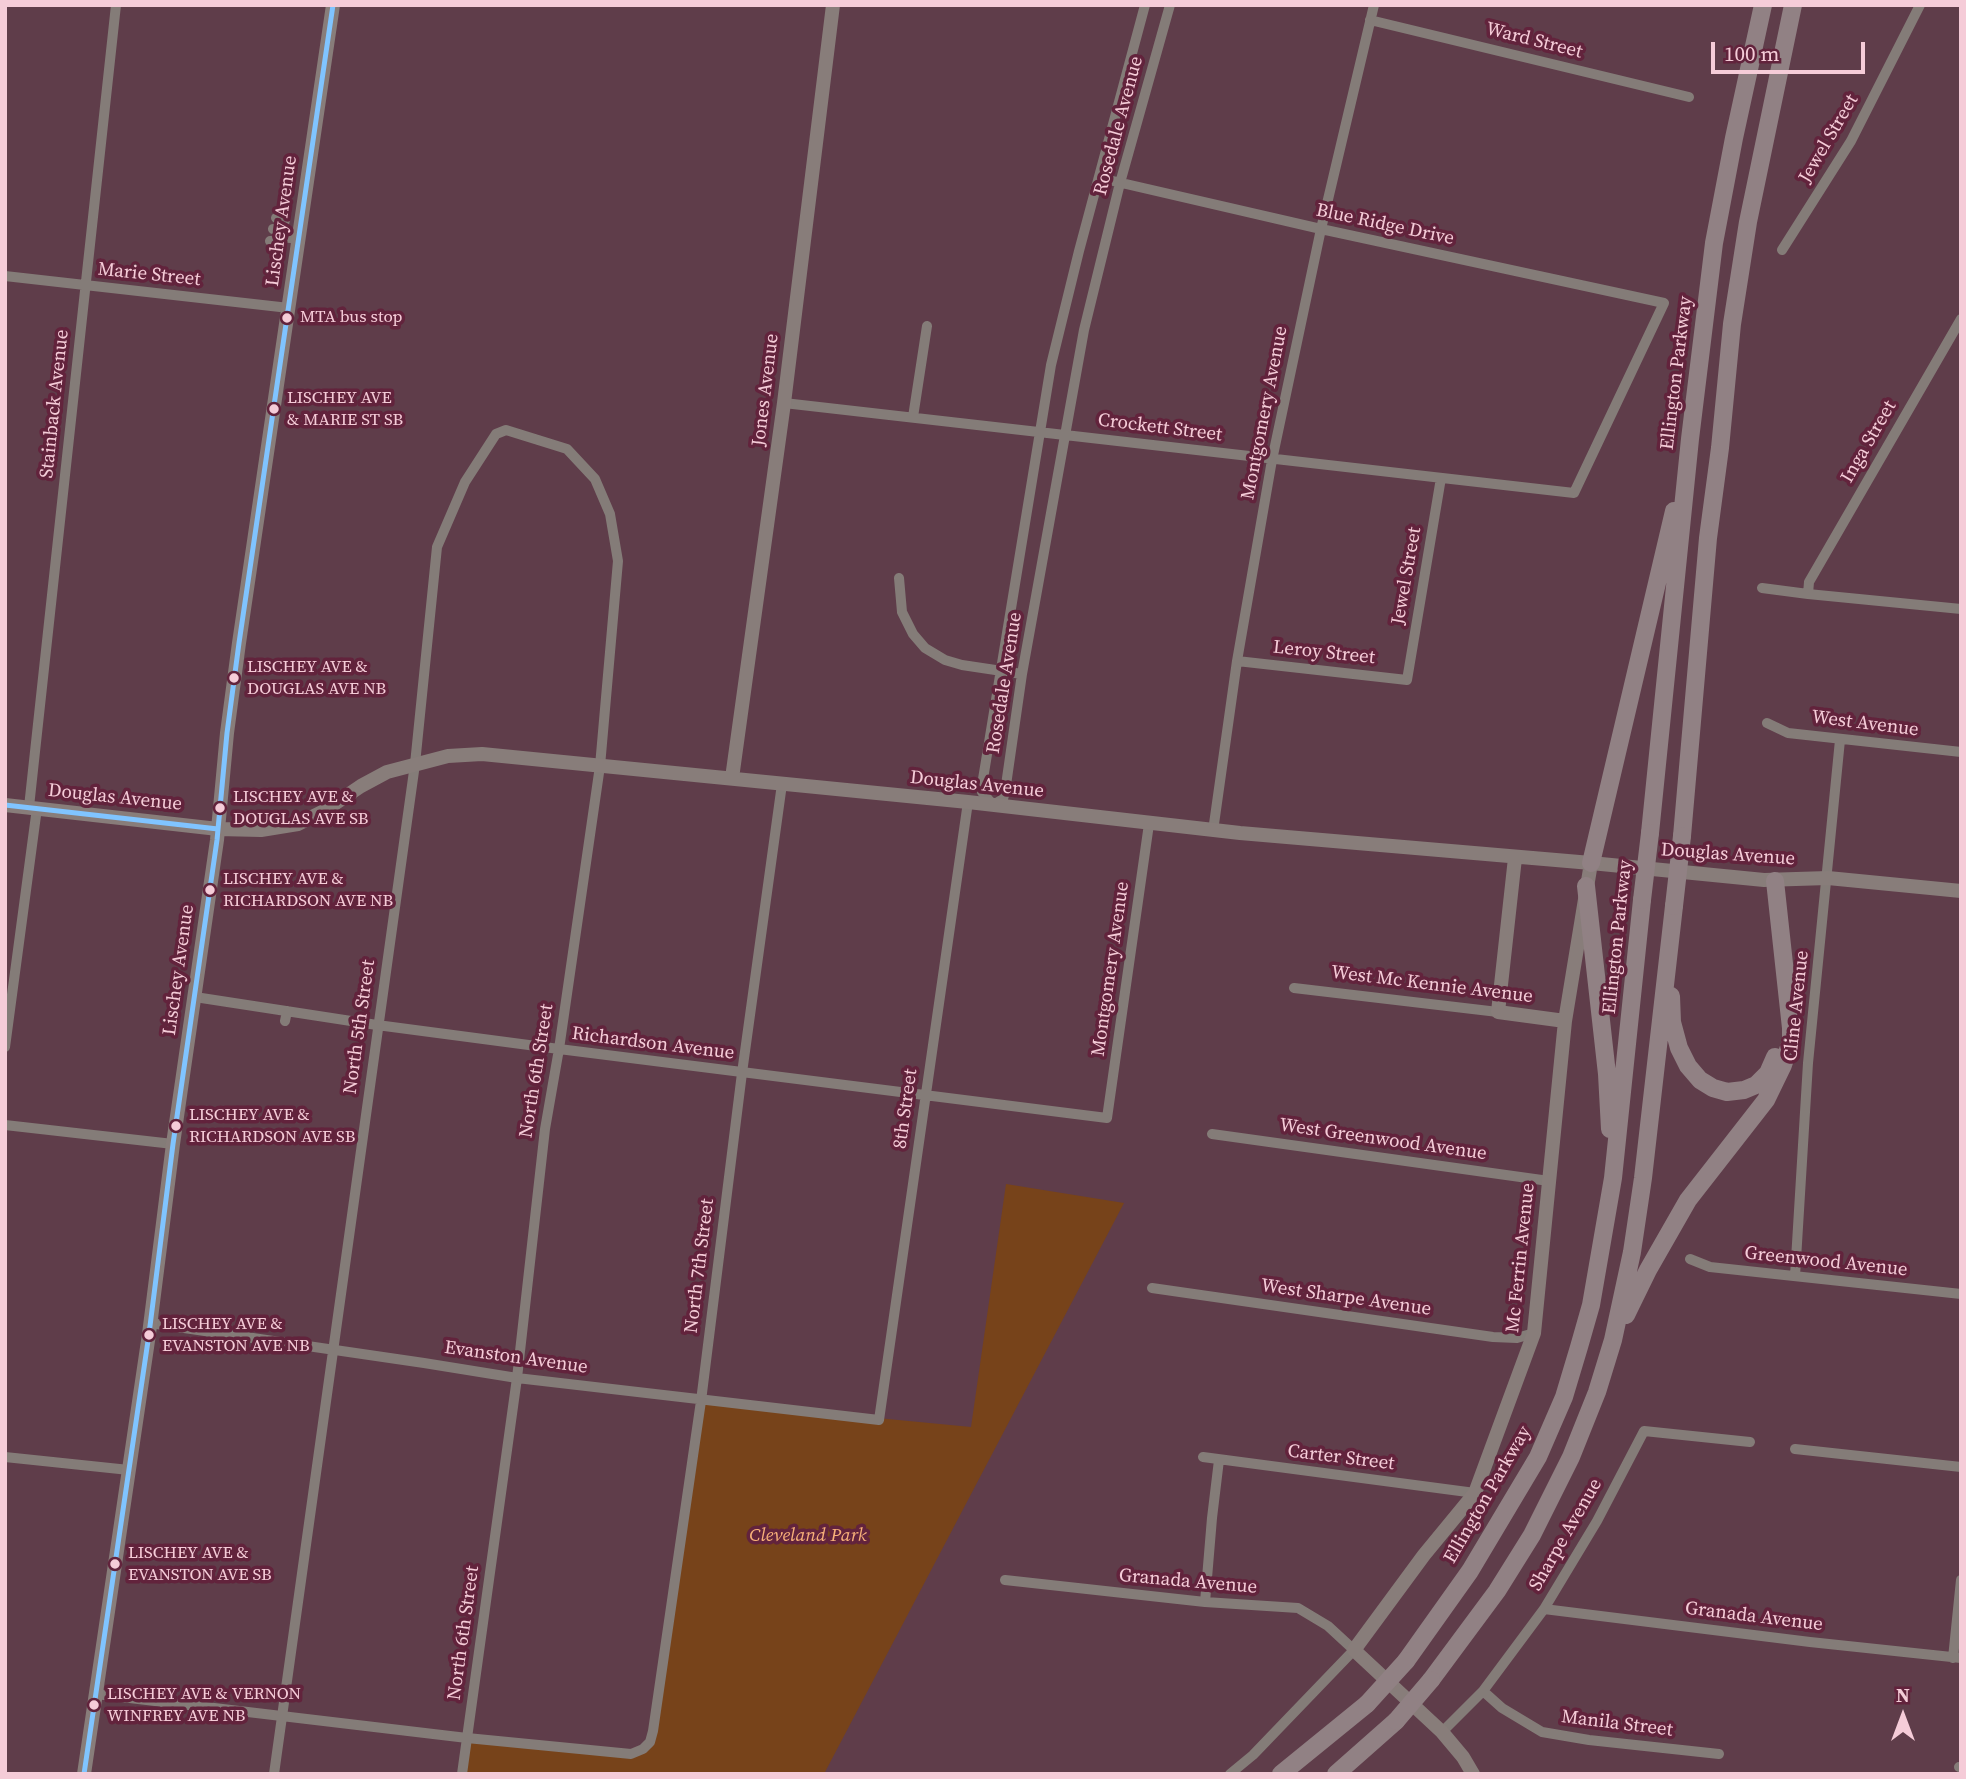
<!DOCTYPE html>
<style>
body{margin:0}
#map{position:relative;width:1966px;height:1779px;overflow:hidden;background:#5f3d4a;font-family:"Source Serif 4",serif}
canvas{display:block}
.frame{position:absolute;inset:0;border:7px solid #f5ccd8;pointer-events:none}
.north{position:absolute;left:1868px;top:1681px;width:70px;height:70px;-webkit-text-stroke:5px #62233c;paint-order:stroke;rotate:0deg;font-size:19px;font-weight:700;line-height:28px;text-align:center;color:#f5ccd8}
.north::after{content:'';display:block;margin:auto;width:24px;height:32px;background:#f5ccd8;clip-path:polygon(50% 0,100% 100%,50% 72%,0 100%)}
.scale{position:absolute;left:1711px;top:42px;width:154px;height:32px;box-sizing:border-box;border:4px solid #f5ccd8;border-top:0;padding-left:9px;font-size:21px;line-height:24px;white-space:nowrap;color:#f5ccd8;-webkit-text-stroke:5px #62233c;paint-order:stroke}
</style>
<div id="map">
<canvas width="1966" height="1779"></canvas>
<div class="frame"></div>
<div class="north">N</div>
<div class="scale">100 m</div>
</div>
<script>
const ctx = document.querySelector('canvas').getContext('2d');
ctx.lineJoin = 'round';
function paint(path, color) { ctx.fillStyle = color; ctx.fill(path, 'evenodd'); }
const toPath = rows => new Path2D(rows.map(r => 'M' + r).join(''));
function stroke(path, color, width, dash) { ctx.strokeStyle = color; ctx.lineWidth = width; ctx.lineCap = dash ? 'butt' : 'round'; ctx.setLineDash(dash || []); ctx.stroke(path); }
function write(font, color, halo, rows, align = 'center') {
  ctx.font = font + ' "Source Serif 4",serif'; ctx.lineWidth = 7; ctx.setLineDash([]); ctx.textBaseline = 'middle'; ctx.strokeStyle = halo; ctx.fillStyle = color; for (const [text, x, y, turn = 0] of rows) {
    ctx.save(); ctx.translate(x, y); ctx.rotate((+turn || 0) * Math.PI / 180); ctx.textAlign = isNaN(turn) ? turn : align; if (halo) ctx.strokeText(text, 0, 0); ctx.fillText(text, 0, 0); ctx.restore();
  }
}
paint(toPath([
 [1006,1184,1124,1203,824,1774,462,1774,467,1738,631,1754,645,1743,653,1731,701,1401,971,1427]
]), '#77431a');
stroke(toPath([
 [1145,5,1079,251,1051,365,982,785,982,792,993,805,1003,799,1005,792,1022,674,1084,330,1120,183,1170,5],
 [1370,20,1689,97],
 [276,218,285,219,282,237,299,239],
 [273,229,283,231],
 [270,241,282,242,282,237],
 [1782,250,1851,141,1920,5],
 [5,276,289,308],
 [1961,319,1809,582,1808,594,1961,609],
 [784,403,1574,493,1664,303,1321,229,1100,178],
 [913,417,927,326],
 [899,578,902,612,913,634,925,648,945,660,962,665,1022,674],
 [1762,588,1808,594],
 [1237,661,1407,680,1441,478],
 [1767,723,1788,733,1961,752],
 [29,807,116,5],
 [1213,831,1237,661,1272,460,1321,229,1374,5],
 [1294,988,1498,1012],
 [195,997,377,1025,559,1049,1107,1118,1149,824],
 [285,1021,287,1011],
 [5,1047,37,808],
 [5,1125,173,1144],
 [1212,1134,1549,1181],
 [1690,1259,1710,1267,1961,1294],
 [1795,1276,1808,1063,1840,740],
 [1152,1288,1493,1337,1517,1338,1534,1333],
 [150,1323,424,1363,517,1378,879,1420,968,802],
 [1795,1449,1961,1467],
 [5,1457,129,1470],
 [1203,1457,1475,1493],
 [1005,1580,1205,1602,1298,1608,1328,1626,1354,1650,1253,1755,1230,1774],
 [1205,1602,1212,1518,1219,1460],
 [1544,1609,1810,1642,1961,1658],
 [1953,1658,1961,1580],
 [1483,1691,1502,1708,1542,1732,1589,1740,1719,1754],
 [96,1694,467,1738,631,1754,643,1749,650,1742,653,1731,701,1401,742,1073,782,784],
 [1442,1732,1483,1691,1544,1609,1597,1521,1644,1431,1750,1442],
 [1959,1767,1961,1767],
 [274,1774,415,764,437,547,465,482,496,434,506,430,567,449,595,479,610,514,618,561,600,766,559,1049,545,1129,517,1378,462,1774]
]), '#847c78', 10);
stroke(toPath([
 [732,778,784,403,833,5],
 [5,805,218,829,261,830,298,824,324,811,361,786,387,772,448,756,482,754,968,802,1240,833,1591,863,1764,880,1828,878,1961,891],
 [1515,858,1498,1012,1565,1021],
 [84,1774,149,1334,173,1144,217,840,227,733,239,643,333,5],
 [1473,1774,1463,1757,1442,1732,1354,1650,1424,1555,1475,1493,1534,1333,1565,1021,1591,863]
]), '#887d7a', 14);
stroke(toPath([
 [1650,833,1690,439,1714,243,1734,138,1763,5],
 [1682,836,1708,538,1720,448,1732,324,1748,222,1793,5],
 [1591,863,1674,511],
 [1586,886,1607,1074,1610,1129],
 [1671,996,1672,1022,1679,1048,1688,1066,1700,1080,1713,1088,1727,1092,1744,1090,1756,1085,1768,1073,1775,1057],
 [1626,1315,1648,1270,1688,1200,1766,1100,1783,1065,1791,1041,1791,1028,1775,881],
 [1406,1661,1470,1571,1538,1457,1564,1397,1579,1347,1591,1305,1613,1178,1642,900],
 [1431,1680,1497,1591,1532,1535,1571,1457,1597,1392,1613,1340,1632,1252,1643,1178,1674,906],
 [1281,1774,1367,1704],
 [1336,1774,1396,1721]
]), '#918184', 18);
stroke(toPath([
 [1642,900,1650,833],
 [1674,906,1682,836],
 [1367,1704,1406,1661],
 [1396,1721,1431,1680]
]), '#918184', 18);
stroke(toPath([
 [5,805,218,829],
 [84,1774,149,1334,173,1144,217,840,227,733,239,643,333,5]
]), '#80c4ff', 5);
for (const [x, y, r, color] of [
 [287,318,6,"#f5ccd8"],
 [274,409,6,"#f5ccd8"],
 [234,678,6,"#f5ccd8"],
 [220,808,6,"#f5ccd8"],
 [210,890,6,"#f5ccd8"],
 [176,1126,6,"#f5ccd8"],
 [149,1335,6,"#f5ccd8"],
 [115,1564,6,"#f5ccd8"],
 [94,1705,6,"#f5ccd8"]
]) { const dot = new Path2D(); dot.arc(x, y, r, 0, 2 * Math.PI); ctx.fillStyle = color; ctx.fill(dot); stroke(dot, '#62233c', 2.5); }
write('17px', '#f5ccd8', '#62233c', [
 ["MTA bus stop",300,318],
 ["LISCHEY AVE",287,399],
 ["& MARIE ST SB",287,421],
 ["LISCHEY AVE &",247,668],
 ["DOUGLAS AVE NB",247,690],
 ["LISCHEY AVE &",233,798],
 ["DOUGLAS AVE SB",233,820],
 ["LISCHEY AVE &",223,880],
 ["RICHARDSON AVE NB",223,902],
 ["LISCHEY AVE &",189,1116],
 ["RICHARDSON AVE SB",189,1138],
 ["LISCHEY AVE &",162,1325],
 ["EVANSTON AVE NB",162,1347],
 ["LISCHEY AVE &",128,1554],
 ["EVANSTON AVE SB",128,1576],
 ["LISCHEY AVE & VERNON",107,1695],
 ["WINFREY AVE NB",107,1717]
], 'left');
write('19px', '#f5ccd8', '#62233c', [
 ["Ward Street",1534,41,14],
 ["Rosedale Avenue",1119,126,-75],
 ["Jewel Street",1829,139,-60],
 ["Lischey Avenue",282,221,-82],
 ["Blue Ridge Drive",1385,225,12],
 ["Marie Street",149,275,6],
 ["Ellington Parkway",1677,373,-83],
 ["Jones Avenue",766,390,-83],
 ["Stainback Avenue",55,404,-84],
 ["Montgomery Avenue",1265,413,-79],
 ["Crockett Street",1160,428,7],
 ["Inga Street",1869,442,-60],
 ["Jewel Street",1407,576,-80],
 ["Leroy Street",1324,653,6],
 ["Rosedale Avenue",1005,683,-81],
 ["West Avenue",1865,724,7],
 ["Douglas Avenue",977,785,6],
 ["Douglas Avenue",115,798,6],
 ["Douglas Avenue",1728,855,4],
 ["Ellington Parkway",1618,937,-84],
 ["Montgomery Avenue",1111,969,-82],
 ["Lischey Avenue",179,970,-82],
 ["West Mc Kennie Avenue",1432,985,7],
 ["Cline Avenue",1797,1006,-84],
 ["North 5th Street",360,1027,-82],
 ["Richardson Avenue",653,1044,7],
 ["North 6th Street",537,1071,-81],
 ["8th Street",906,1109,-82],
 ["West Greenwood Avenue",1383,1140,8],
 ["Mc Ferrin Avenue",1521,1258,-84],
 ["Greenwood Avenue",1826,1262,6],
 ["North 7th Street",700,1266,-83],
 ["West Sharpe Avenue",1346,1298,8],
 ["Evanston Avenue",516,1358,8],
 ["Carter Street",1341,1458,7],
 ["Ellington Parkway",1488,1495,-60],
 ["Sharpe Avenue",1566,1535,-60],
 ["Granada Avenue",1188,1582,5],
 ["Granada Avenue",1754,1617,7],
 ["North 6th Street",464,1633,-82],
 ["Manila Street",1617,1724,7]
]);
write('italic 19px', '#f7b079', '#62233c', [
 ["Cleveland Park",808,1536]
]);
</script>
